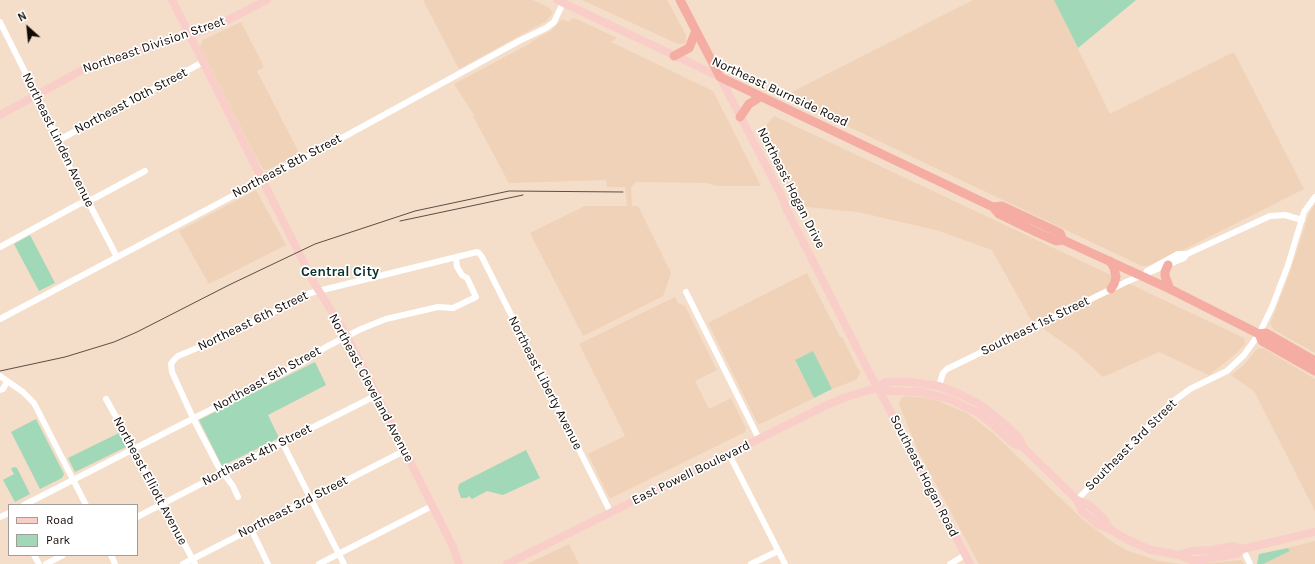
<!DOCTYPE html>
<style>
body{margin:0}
#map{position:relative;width:1315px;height:564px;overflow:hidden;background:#f4ddc9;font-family:Karla,sans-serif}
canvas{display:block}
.legend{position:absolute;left:8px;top:504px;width:130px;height:52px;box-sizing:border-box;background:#fff;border:1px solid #a09d9b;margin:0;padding:5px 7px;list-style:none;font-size:12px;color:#120a05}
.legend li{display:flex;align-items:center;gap:8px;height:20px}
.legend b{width:20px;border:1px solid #a09d9b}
.north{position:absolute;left:8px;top:8px;width:40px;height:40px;-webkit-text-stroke:3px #fff;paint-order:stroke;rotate:333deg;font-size:11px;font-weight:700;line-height:16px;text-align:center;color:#120a05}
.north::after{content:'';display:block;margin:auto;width:14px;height:18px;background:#120a05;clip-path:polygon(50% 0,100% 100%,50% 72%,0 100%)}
</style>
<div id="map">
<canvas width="1315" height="564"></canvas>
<ul class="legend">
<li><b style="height:5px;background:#f9cec8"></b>Road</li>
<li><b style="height:11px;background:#a1d8b7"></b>Park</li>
</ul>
<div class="north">N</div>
</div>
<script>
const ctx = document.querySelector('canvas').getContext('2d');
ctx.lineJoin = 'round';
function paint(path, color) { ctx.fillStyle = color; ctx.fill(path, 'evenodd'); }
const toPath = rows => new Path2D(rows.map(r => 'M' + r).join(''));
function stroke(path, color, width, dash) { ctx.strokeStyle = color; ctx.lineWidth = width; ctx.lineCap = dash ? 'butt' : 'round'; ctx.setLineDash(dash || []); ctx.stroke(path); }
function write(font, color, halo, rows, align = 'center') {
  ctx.font = font + ' Karla,sans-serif'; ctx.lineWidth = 3.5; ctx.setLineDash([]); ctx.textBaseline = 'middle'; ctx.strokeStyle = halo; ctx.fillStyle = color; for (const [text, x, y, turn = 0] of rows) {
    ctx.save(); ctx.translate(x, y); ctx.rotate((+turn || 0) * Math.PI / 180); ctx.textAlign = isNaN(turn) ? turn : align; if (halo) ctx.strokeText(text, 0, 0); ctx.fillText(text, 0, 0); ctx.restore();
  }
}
paint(toPath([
 [423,0,533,0,548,7,553,13,546,21,459,69],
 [582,0,667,0,686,35,686,41,684,44,678,44],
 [973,0,1054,0,1110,114,1234,52,1304,189,1183,250,1148,266,1142,266,784,96],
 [574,18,617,38,611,42,713,91,761,186,716,186,707,183,636,182,631,187,632,206,638,206,671,273,663,296,583,336,530,233,585,206,627,206,625,187,607,187,606,180,509,183,473,116,474,115,454,84,531,43,532,41,551,31,562,19,568,22],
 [241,22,264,67,257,71,299,153,268,170,263,169,257,159,200,47,203,40],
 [774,116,1244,338,1245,344,1232,357,1209,375,1159,352,1103,377,1075,351,1031,320,992,250,936,230,858,212,797,206,761,132],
 [256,190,286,245,209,284,179,231],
 [1315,204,1315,353,1274,330,1270,324,1288,278,1309,214],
 [807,273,840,337,842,337,860,373,856,380,832,389,813,352,795,361,814,398,760,424,758,424,708,323],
 [675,297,678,303,685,306,717,370,695,381,709,409,731,398,746,428,745,432,611,498,609,497,588,454,625,436,579,344],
 [1263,348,1315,379,1315,511,1254,391,1231,375,1244,365,1257,349],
 [907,396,926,398,938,401,967,413,994,434,1082,519,1112,542,1128,551,1159,561,1181,564,979,564,918,451,899,404,901,398],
 [1315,541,1315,564,1263,564,1290,551,1288,548],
 [569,544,579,564,527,564,567,545],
 [1241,560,1244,564,1189,564,1220,562]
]), '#efd2b8');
paint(toPath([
 [1054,0,1136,0,1078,48],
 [30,235,55,283,39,291,14,244],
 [813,351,832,389,814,398,795,360],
 [315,362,326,385,268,415,279,438,222,466,199,420],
 [36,419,64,474,62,478,40,489,11,432],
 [119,433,126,447,75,472,68,458],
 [526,450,540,478,503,495,487,491,472,499,469,496,467,498,461,498,458,489,459,484],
 [14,467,17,468,30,494,15,502,3,480,14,474,11,469],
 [1288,548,1290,551,1263,564,1257,564,1259,554]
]), '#a1d8b7');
stroke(toPath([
 [0,22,59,140,62,152,84,196,91,207,117,257],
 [59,140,203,62],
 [0,247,79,204,95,198,145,171],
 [1147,271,1178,254,1187,254,1270,216,1285,215,1302,220],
 [686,292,759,439],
 [0,319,329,145,519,41,546,28,554,22,563,3],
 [0,376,23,392,34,403,86,505],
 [939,386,943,373,947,369,1126,282,1184,258,1187,254],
 [0,390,3,389,7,382],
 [106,399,134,449,195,564],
 [282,442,344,564],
 [729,454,785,564],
 [238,497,233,486,218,466,193,418,172,372,171,364,173,361,178,356,228,335,310,293,477,252,479,253,482,257,611,513],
 [1077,500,1171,403,1190,389,1227,371,1244,355,1259,334,1272,307,1288,265,1304,212,1315,197],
 [24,505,300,364,326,347,361,329,386,319,438,307,453,308,476,297,467,278,462,275,457,267,456,257],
 [0,517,9,513],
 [137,517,222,473,377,395],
 [251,529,268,564],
 [1243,549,1250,564],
 [34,555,39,564],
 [111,555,115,564],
 [46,564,63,555],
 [183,564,404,451],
 [319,564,432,506],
 [751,564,778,551],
 [950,564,965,555]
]), '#fff', 6);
stroke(toPath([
 [172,0,314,283,347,336,453,547,459,564],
 [557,0,720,77,781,195,787,210,872,378,885,401,970,564],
 [0,115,86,68,105,61,208,29,228,20,267,0],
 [878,388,885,382,911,382,939,386,957,393,976,402,994,415,1009,428,1019,438,1023,447,1077,500,1089,505,1104,519,1110,529],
 [1077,500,1082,511,1098,525,1110,529,1126,539,1151,550,1179,555,1191,560,1200,560,1237,554,1243,549],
 [1179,555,1191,551,1211,550,1233,546,1243,549,1315,532],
 [507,564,827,405,846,397,869,390,878,388,891,391,921,392,949,399,978,413,993,425,1014,444,1023,447]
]), '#f9cec8', 8);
stroke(toPath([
 [680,0,720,77,993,207,999,214,1036,232,1056,241,1063,240,1170,289,1259,334,1266,333,1315,361],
 [674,56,689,48,696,31],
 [740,117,749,104,760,97],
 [993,207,1002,206,1060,233,1063,240],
 [1110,261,1114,268,1116,277,1114,284,1111,289],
 [1168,265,1165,272,1165,276,1170,289],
 [1259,334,1262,341,1315,371]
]), '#f5ada3', 9);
stroke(toPath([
 [400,221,523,195],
 [0,371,65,357,114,342,137,332,229,285,315,244,415,211,509,191,623,192]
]), '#5b4e44', 1);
write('13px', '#120a05', '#fff', [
 ["Northeast Division Street",154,45,-19],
 ["Northeast Burnside Road",780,92,25],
 ["Northeast 10th Street",131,101,-28],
 ["Northeast Linden Avenue",58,140,64],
 ["Northeast 8th Street",287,166,-28],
 ["Northeast Hogan Drive",791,188,63],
 ["Northeast 6th Street",253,321,-26],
 ["Southeast 1st Street",1035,326,-26],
 ["Northeast 5th Street",267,379,-29],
 ["Northeast Liberty Avenue",545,383,63],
 ["Northeast Cleveland Avenue",371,388,62],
 ["Southeast 3rd Street",1131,445,-45],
 ["Northeast 4th Street",257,455,-27],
 ["East Powell Boulevard",691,473,-26],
 ["Southeast Hogan Road",924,476,63],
 ["Northeast Elliott Avenue",150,481,62],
 ["Northeast 3rd Street",293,507,-27]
]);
write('bold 14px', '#0c2f2e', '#fff', [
 ["Central City",340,272]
]);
</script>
